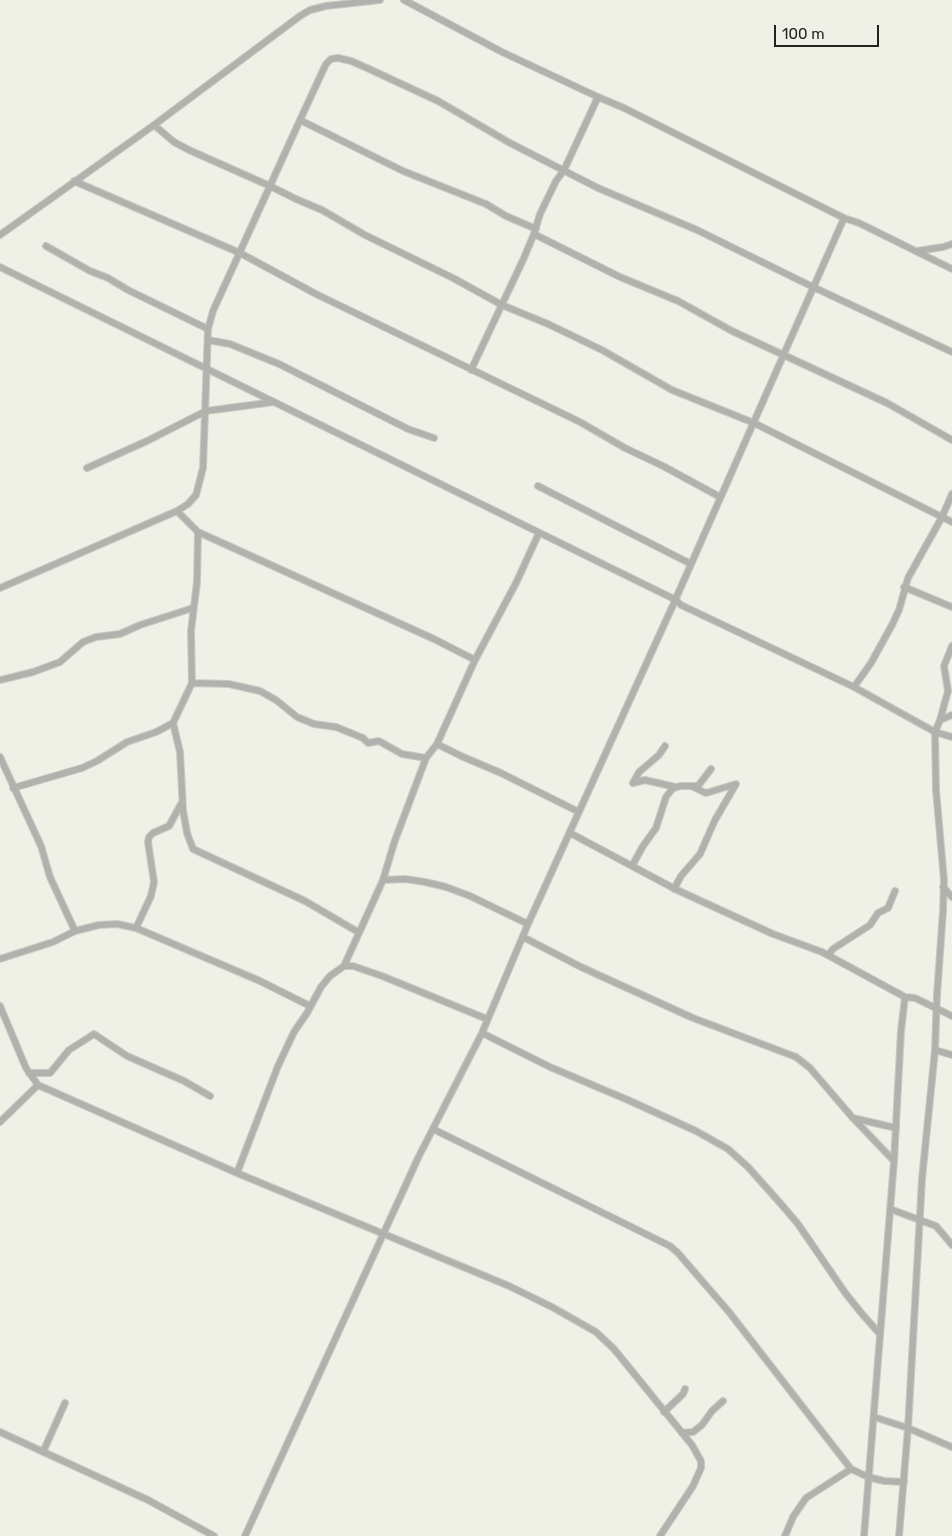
<!DOCTYPE html>
<style>
body{margin:0}
#map{position:relative;width:952px;height:1536px;overflow:hidden;background:#eff1e7;font-family:Rubik,sans-serif}
canvas{display:block}
.scale{position:absolute;left:774px;top:25px;width:105px;height:22px;box-sizing:border-box;border:2px solid #232420;border-top:0;padding-left:6px;font-size:15px;line-height:18px;white-space:nowrap;color:#232420;-webkit-text-stroke:4px #eff1e7;paint-order:stroke}
</style>
<div id="map">
<canvas width="952" height="1536"></canvas>
<div class="scale">100 m</div>
</div>
<script>
const ctx = document.querySelector('canvas').getContext('2d');
ctx.lineJoin = 'round';
const toPath = rows => new Path2D(rows.map(r => 'M' + r).join(''));
function stroke(path, color, width, dash) { ctx.strokeStyle = color; ctx.lineWidth = width; ctx.lineCap = dash ? 'butt' : 'round'; ctx.setLineDash(dash || []); ctx.stroke(path); }
const street = toPath([
 [404,0,502,52,598,97],
 [300,120,403,171,486,204,506,216,536,229],
 [154,125,174,142,189,150,270,186,296,199,322,210,365,235,453,278,502,305,548,324,602,350,672,390,754,423,952,522],
 [74,181,240,253,316,294,580,422,625,448,663,466,720,497],
 [534,234,620,277,678,301,732,331,887,403,952,440],
 [0,235,154,125,300,16,310,10,326,6,380,0],
 [46,246,90,271,108,278,128,290,208,329],
 [917,251,943,247,952,244],
 [0,267,676,600,681,605,854,687,935,732,952,737],
 [208,340,230,344,279,364,408,429,434,438],
 [471,370,523,260,534,234,540,214,556,181,564,170,598,97,624,108,844,218],
 [87,468,147,441,206,411,274,402],
 [538,486,691,564],
 [177,511,198,532,434,639,475,660,516,583,539,533],
 [904,587,952,607],
 [0,588,177,511,188,504,196,495,203,468,208,329,213,311,300,120,326,64,331,59,338,58,351,61,367,68,438,101,510,143,598,188,697,230,813,287,952,352],
 [0,680,33,672,60,662,83,642,96,637,120,634,140,625,193,608],
 [192,683,229,684,260,691,276,700,297,717,314,724,336,727,363,738,368,743,379,741,402,754,426,758],
 [854,687,871,663,892,625,899,610,908,578,942,517,952,494],
 [940,720,952,715],
 [173,723,180,752,183,810,187,833,193,849,305,901,358,932],
 [437,744,461,756,501,773,579,812],
 [0,757,41,846,50,877,75,931,53,942,0,959],
 [633,783,639,772,659,755,665,746],
 [633,783,645,780,675,787],
 [13,788,82,768,97,761,127,742,156,732,173,723,192,683,191,631,197,582,198,532],
 [570,833,677,890,773,934,822,952,905,997,901,1031,894,1161,864,1536],
 [632,866,643,846,656,828,666,797,673,788,681,786,698,786,711,769],
 [383,880,405,879,425,882,446,887,470,896,528,924],
 [943,887,952,897],
 [674,889,681,876,700,854,715,820,736,784,706,793,691,786],
 [136,928,151,896,154,882,148,842,149,837,153,833,169,826,181,804],
 [75,931,99,925,117,924,136,928,260,981,310,1006],
 [523,937,581,967,693,1018,796,1057,810,1068,852,1117,894,1161],
 [828,955,833,949,870,925,878,913,888,908,895,891],
 [344,966,353,966,382,976,487,1019],
 [905,997,915,998,952,1016],
 [0,1006,26,1068,38,1085,237,1173,509,1286,552,1307,596,1332,614,1349,692,1445,701,1461,701,1468,693,1486,660,1536],
 [482,1033,550,1067,628,1100,696,1131,728,1149,748,1167,781,1204,798,1224,846,1294,863,1315,879,1333],
 [935,1050,952,1055],
 [29,1073,50,1073,69,1050,94,1034,127,1056,184,1081,210,1096],
 [853,1118,896,1128],
 [0,1122,38,1085],
 [433,1129,670,1246,678,1253,729,1312,851,1469,868,1477,884,1481,904,1482],
 [237,1173,278,1066,294,1032,307,1013,321,987,330,976,344,966,383,880,394,843,426,758,437,744,475,660],
 [890,1209,936,1226,952,1245],
 [664,1412,683,1394,685,1389],
 [874,1417,908,1428,952,1447],
 [0,1432,148,1500,214,1536],
 [682,1433,693,1432,702,1425,712,1411,723,1401],
 [43,1452,65,1403],
 [245,1536,419,1156,482,1033,528,924,673,605,844,218,859,223,952,269],
 [785,1536,793,1517,806,1498,851,1469],
 [899,1536,908,1428,922,1179,935,1050,937,995,943,911,944,880,936,790,935,732,940,720,948,691,944,666,952,646]
]);
stroke(street, '#caccc3', 8);
stroke(street, '#b1b2ad', 6);
</script>
